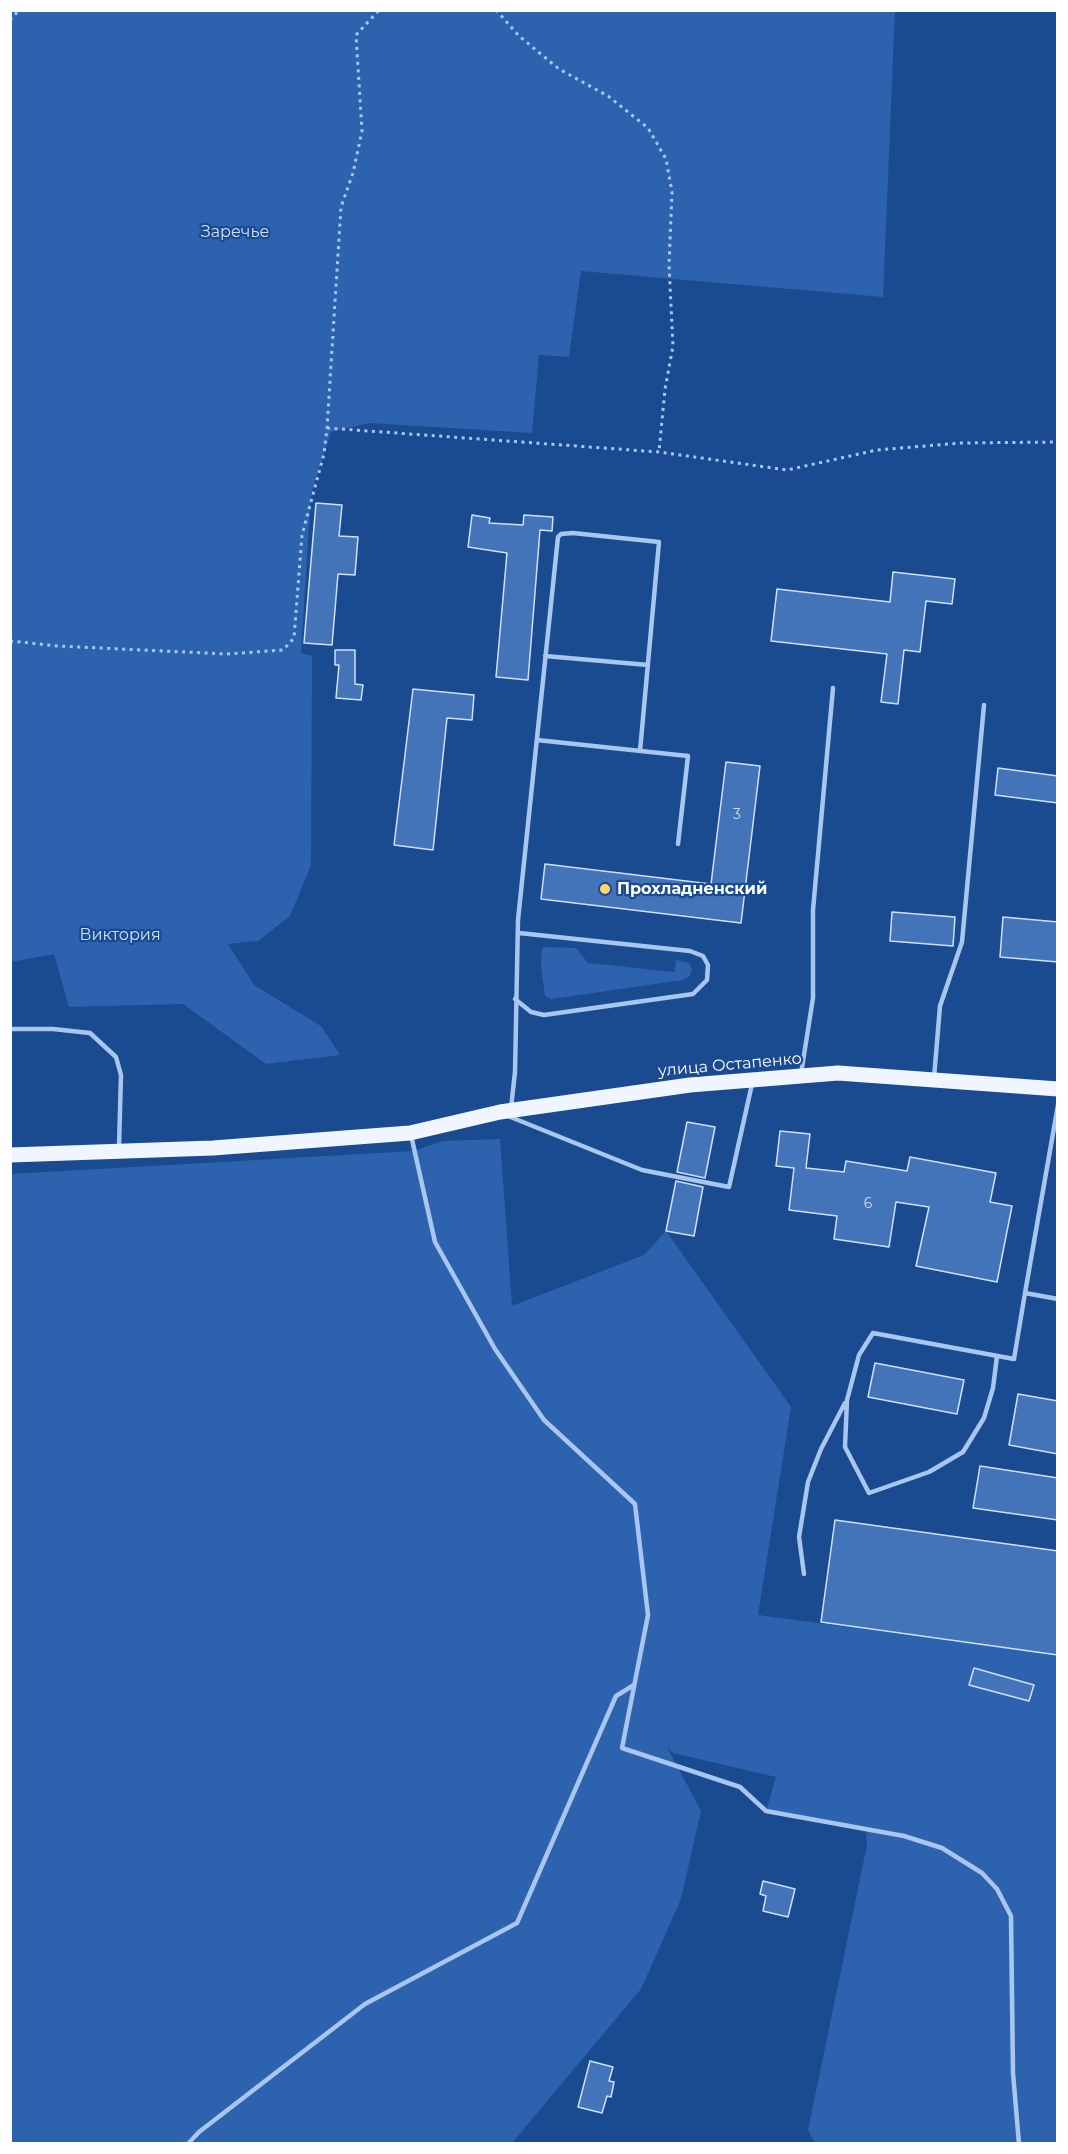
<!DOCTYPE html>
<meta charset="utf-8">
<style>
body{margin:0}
#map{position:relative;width:1068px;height:2154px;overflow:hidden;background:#1a4a90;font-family:Montserrat,sans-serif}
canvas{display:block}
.frame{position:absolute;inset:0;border:12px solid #fff;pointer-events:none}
</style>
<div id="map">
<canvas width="1068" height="2154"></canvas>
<div class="frame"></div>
</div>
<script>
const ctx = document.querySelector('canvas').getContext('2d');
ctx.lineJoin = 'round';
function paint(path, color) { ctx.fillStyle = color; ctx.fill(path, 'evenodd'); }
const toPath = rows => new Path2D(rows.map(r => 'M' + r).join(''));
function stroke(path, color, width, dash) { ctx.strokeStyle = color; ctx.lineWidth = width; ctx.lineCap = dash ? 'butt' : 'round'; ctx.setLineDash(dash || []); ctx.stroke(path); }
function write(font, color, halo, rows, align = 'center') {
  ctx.font = font + ' Montserrat,sans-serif'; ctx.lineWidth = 4.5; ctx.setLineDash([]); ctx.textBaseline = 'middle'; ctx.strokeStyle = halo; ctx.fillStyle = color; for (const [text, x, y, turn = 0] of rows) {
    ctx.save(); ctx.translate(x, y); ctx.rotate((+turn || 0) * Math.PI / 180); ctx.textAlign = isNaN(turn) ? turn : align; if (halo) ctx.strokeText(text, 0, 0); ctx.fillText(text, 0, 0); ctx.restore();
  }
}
paint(toPath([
 [10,11,895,11,883,297,581,271,569,357,539,355,532,433,369,423,331,432,311,494,301,653,312,656,311,865,290,916,258,941,228,944,254,985,321,1026,340,1055,266,1064,183,1004,69,1007,54,954,11,962],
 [548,947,576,948,588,963,675,972,676,960,689,963,692,969,690,976,683,980,551,999,545,996,541,967,542,948],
 [500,1139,512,1306,644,1255,666,1231,791,1407,758,1615,1057,1655,1057,2143,815,2143,808,2130,867,1845,866,1829,766,1811,776,1777,673,1753,667,1747,701,1811,681,1899,641,1989,512,2143,195,2143,198,2134,188,2143,11,2144,11,1174,414,1151,443,1141]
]), '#2d63ae');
const building = toPath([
 [316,503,342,505,339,536,358,537,355,575,338,574,332,645,304,643,316,503],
 [472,515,490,518,489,523,523,525,524,515,553,517,552,531,540,530,528,680,496,677,507,553,468,547,472,515],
 [893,572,955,579,952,604,926,601,920,652,904,650,898,704,881,702,887,654,771,641,777,589,890,602,893,572],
 [335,650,355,650,355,684,363,685,361,700,336,698,339,665,335,665,335,650],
 [413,689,474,695,472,720,447,718,433,850,394,845,413,689],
 [726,762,760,766,741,923,541,899,545,864,711,884,726,762],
 [998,768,1058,776,1058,803,995,795,998,768],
 [892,912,955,917,953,946,890,941,892,912],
 [1003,917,1058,922,1058,962,1000,957,1003,917],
 [687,1122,715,1127,705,1178,677,1172,687,1122],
 [780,1131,810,1134,806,1168,844,1172,846,1161,907,1171,910,1157,996,1173,990,1202,1012,1206,997,1282,916,1266,929,1207,896,1202,889,1247,834,1239,837,1216,789,1210,794,1168,776,1166,780,1131],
 [676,1181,703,1187,694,1236,666,1231,676,1181],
 [875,1363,964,1380,957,1414,868,1397,875,1363],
 [1018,1394,1058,1401,1058,1454,1009,1445,1018,1394],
 [980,1466,1058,1478,1058,1520,973,1508,980,1466],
 [835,1520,1058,1551,1058,1655,821,1622,835,1520],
 [974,1668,1034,1685,1029,1701,969,1685,974,1668],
 [763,1881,795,1889,788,1917,763,1911,766,1896,760,1894,763,1881],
 [590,2061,613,2067,609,2081,614,2082,611,2097,607,2096,602,2113,578,2107,590,2061]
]);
paint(building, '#4373b8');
stroke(building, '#cee1fa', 1.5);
stroke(toPath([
 [496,10,519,36,559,69,608,96,648,128,666,159,672,192,669,265,673,346,665,389,659,452],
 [10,20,19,10],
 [327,428,659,452,787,470,877,450,961,443,1058,442],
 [10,641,58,646,227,654,283,650,294,638,302,535,324,454,327,428,341,207,353,173,362,131,356,35,379,10]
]), '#a8c6ef', 3, [3, 4.5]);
stroke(toPath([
 [545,656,648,665],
 [537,740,688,756,678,844],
 [515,999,531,1012,544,1015,693,994,707,980,708,965,703,956,690,951,519,933],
 [10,1029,53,1029,90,1033,116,1057,121,1075,119,1147],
 [801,1074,813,998,813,910,833,688],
 [934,1078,940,1006,962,942,984,705],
 [1058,1105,1025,1293,1058,1299],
 [511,1108,515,1072,518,920,558,537,561,534,573,533,659,542,640,751],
 [508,1116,642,1170,729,1187,752,1084],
 [411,1135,435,1242,495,1349,544,1420,635,1504,648,1615,622,1748,740,1787,766,1811,904,1836,942,1848,982,1873,997,1889,1011,1916,1013,2073,1019,2144],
 [997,1356,993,1388,984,1418,963,1452,929,1472,869,1493,845,1447,847,1400,859,1355,873,1333,1014,1359,1025,1293],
 [804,1574,799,1537,808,1482,821,1449,845,1403],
 [188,2144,199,2132,365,2004,517,1923,616,1696,634,1685]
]), '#a8c6ef', 4.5);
stroke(toPath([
 [10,1155,213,1148,410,1133,500,1112,690,1085,838,1073,1058,1089]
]), '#f0f5ff', 15);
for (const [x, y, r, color] of [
 [605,889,6,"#ffd866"]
]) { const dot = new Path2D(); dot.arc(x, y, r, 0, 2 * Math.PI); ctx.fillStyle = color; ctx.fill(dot); stroke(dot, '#1a4a90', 2); }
write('14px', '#d0dced', null, [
 ["3",737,815],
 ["6",868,1204]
]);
write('16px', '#cee1fa', '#1a4a90', [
 ["Заречье",235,232],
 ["Виктория",120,935]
]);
write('bold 16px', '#fff', '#1a4a90', [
 ["Прохладненский",617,889]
], 'left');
write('16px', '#fff', '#1a4a90', [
 ["улица Остапенко",730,1065,-5]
]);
</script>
